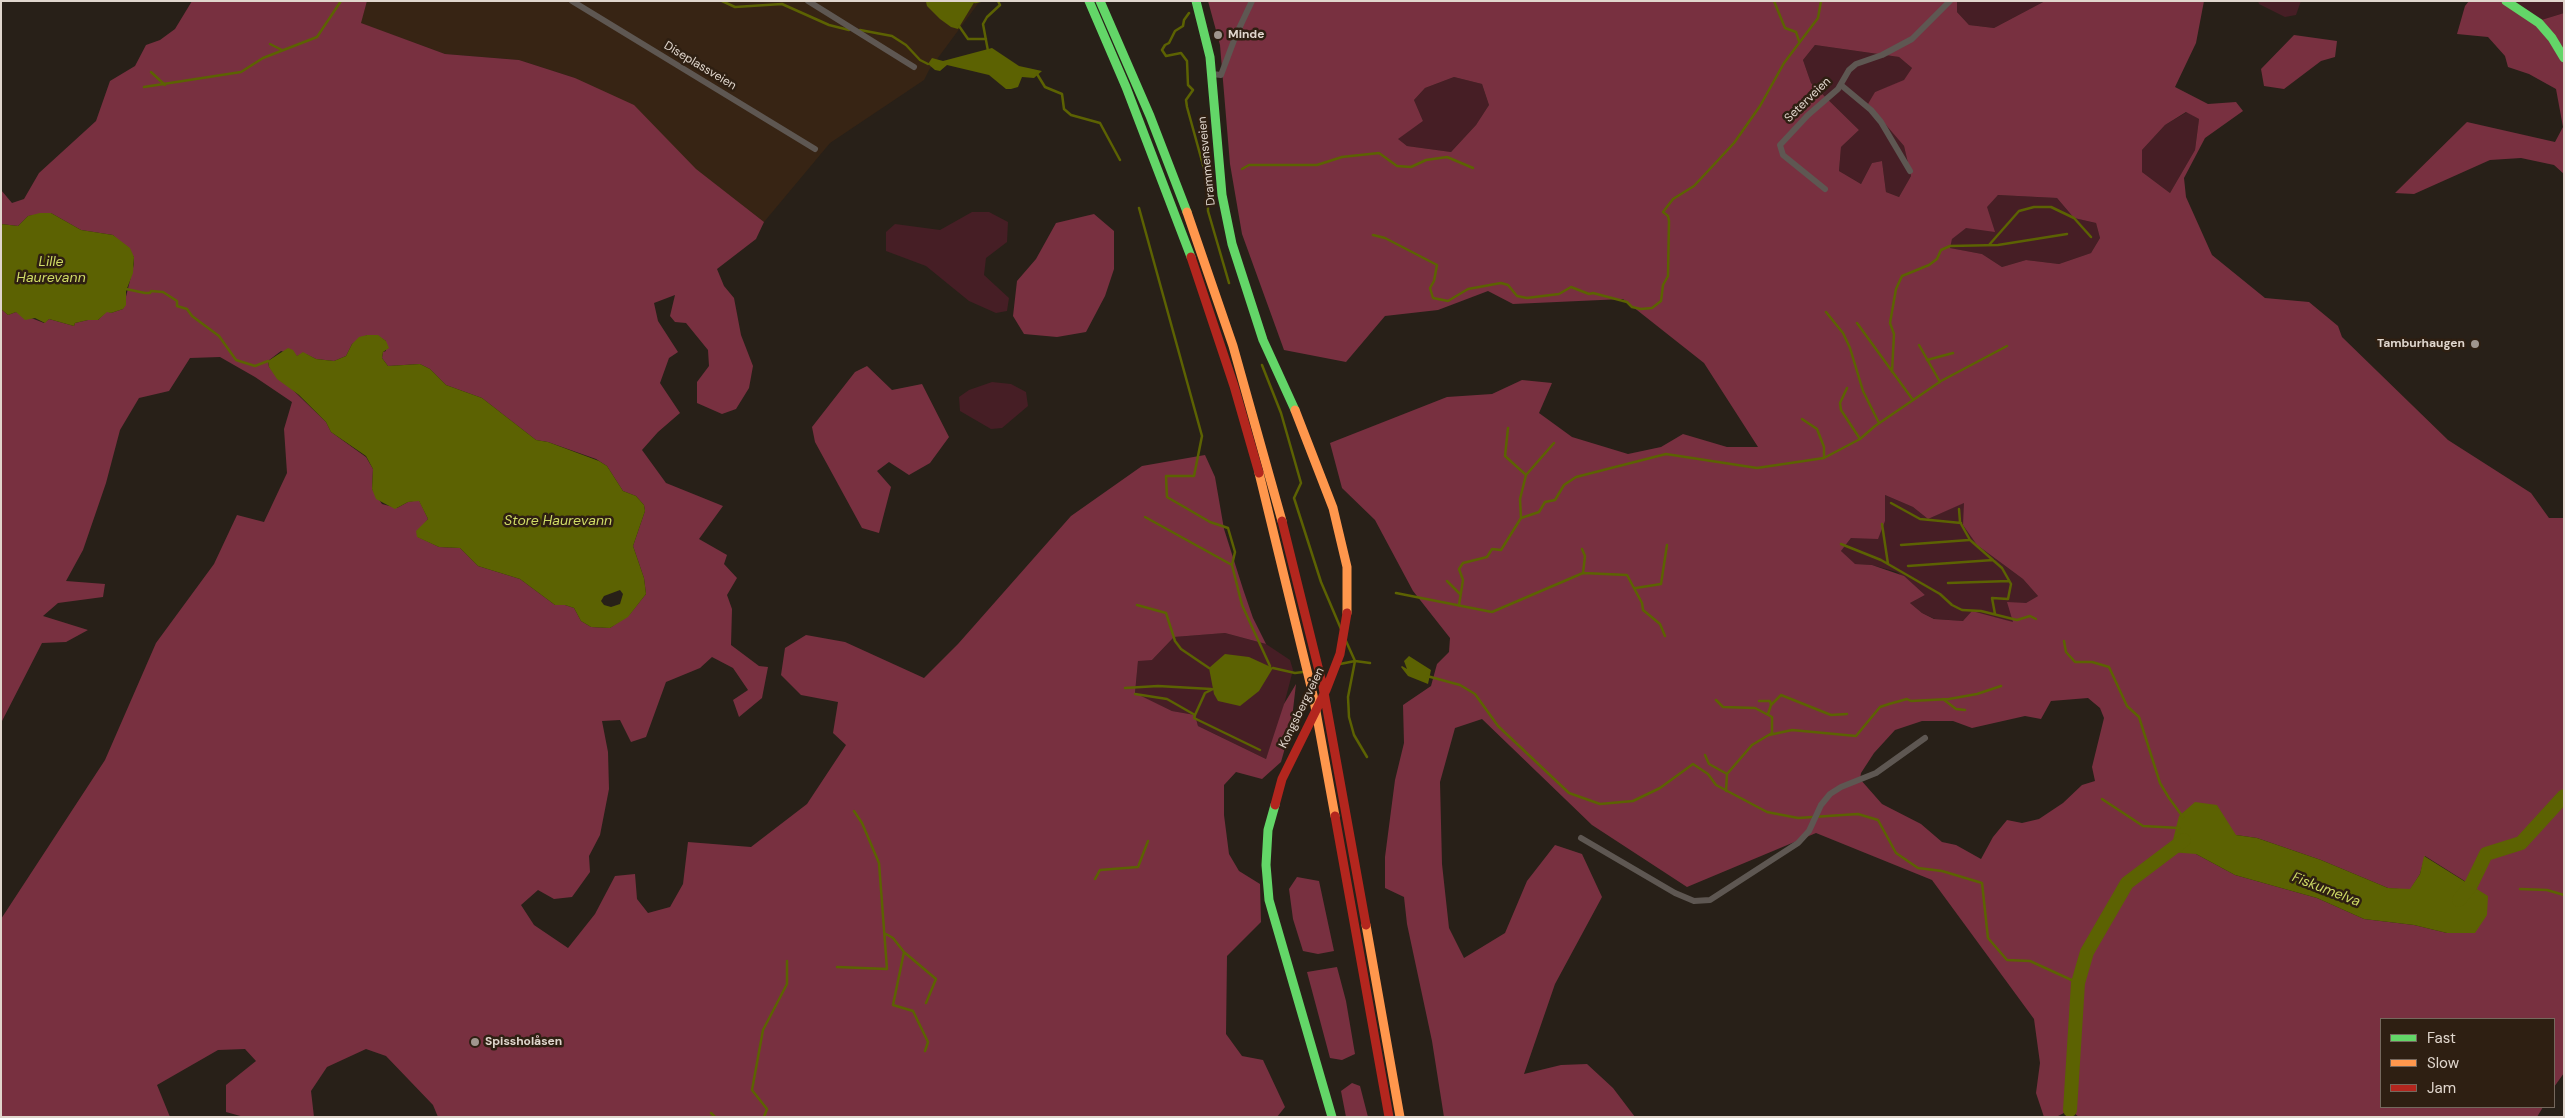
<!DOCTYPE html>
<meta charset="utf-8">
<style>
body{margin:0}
#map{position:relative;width:2565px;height:1118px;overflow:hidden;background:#282018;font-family:"DM Sans",sans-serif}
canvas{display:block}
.frame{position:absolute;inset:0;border:2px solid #e0d6cd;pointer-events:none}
.legend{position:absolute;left:2380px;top:1018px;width:175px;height:90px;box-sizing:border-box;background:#2e1f12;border:1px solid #75685d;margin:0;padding:6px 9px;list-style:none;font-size:15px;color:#e0d6cd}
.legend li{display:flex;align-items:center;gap:10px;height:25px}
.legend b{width:25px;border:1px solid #75685d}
</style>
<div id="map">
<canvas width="2565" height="1118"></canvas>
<div class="frame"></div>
<ul class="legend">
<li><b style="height:6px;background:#63d668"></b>Fast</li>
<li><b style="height:6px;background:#ff974d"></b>Slow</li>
<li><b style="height:6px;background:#b3261e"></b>Jam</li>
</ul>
</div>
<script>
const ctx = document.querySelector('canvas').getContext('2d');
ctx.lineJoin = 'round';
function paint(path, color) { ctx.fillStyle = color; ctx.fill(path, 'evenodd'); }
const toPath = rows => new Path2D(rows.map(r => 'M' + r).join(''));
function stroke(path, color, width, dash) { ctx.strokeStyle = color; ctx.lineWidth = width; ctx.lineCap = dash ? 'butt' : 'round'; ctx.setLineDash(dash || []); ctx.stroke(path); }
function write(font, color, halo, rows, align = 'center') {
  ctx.font = font + ' "DM Sans",sans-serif'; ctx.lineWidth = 5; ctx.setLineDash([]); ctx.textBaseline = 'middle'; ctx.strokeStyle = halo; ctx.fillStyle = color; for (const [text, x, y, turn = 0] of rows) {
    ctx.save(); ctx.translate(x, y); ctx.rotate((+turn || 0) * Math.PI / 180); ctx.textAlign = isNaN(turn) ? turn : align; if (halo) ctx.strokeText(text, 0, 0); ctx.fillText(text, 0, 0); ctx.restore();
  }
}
paint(toPath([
 [367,1,980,1,929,70,924,80,830,143,764,222,575,78,519,60,445,54,360,23]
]), '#372414');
paint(toPath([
 [1957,1,2045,1,1994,28,1969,25,1957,12],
 [2258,1,2301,1,2296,15,2285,17,2259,4],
 [2505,1,2564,1,2564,13,2538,21],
 [1815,45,1899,57,1912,68,1904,81,1875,92,1870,105,1904,146,1911,176,1899,197,1886,192,1882,161,1872,163,1861,184,1839,171,1841,147,1859,130,1811,83,1803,60],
 [1454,77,1482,84,1489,105,1476,125,1451,152,1407,146,1397,139,1423,121,1414,100,1425,88],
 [2187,112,2199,119,2195,150,2170,193,2142,172,2142,150,2165,125],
 [1998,195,2057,198,2074,218,2096,223,2100,238,2091,253,2059,264,2026,260,2002,267,1982,254,1949,248,1952,239],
 [972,212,989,212,1008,222,1007,242,986,258,984,275,1009,298,1007,311,996,313,969,301,926,266,886,251,886,232,895,224,940,230],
 [992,382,1011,384,1026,392,1028,406,1002,428,991,429,960,411,959,397,969,390],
 [1885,495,1913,507,1928,519,1965,502,1977,545,2023,579,2038,596,2026,603,2013,623,1994,617,1963,621,1935,619,1922,613,1910,603,1925,595,1897,572,1872,565,1854,564,1841,551,1851,538,1885,521],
 [1225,633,1266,644,1290,660,1293,670,1279,724,1266,759,1198,726,1195,715,1172,711,1135,694,1138,660,1152,660,1174,637]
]), '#461e25');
paint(toPath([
 [192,1,367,1,361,23,445,54,519,60,575,78,634,105,696,169,764,222,756,239,717,269,724,286,734,298,741,335,753,366,749,388,736,409,722,414,697,403,697,382,709,366,708,350,686,323,675,322,670,316,675,295,654,303,658,321,678,352,669,358,660,383,680,413,658,432,642,450,666,483,723,506,699,539,727,555,724,564,737,578,727,595,732,609,731,645,759,666,768,667,762,698,739,717,733,700,748,690,733,668,712,657,700,668,666,682,646,737,631,742,620,720,602,721,608,752,609,789,600,835,589,856,590,872,572,897,554,899,538,890,521,905,534,925,568,948,595,914,615,876,635,874,637,899,648,913,670,907,683,884,688,842,751,847,807,804,846,745,833,733,838,702,801,695,781,675,785,648,806,635,845,642,924,678,958,644,1071,516,1142,466,1205,455,1215,477,1224,529,1243,589,1253,618,1266,644,1225,633,1174,637,1152,660,1138,661,1135,693,1172,711,1195,715,1198,726,1266,759,1284,704,1296,684,1291,727,1281,762,1262,779,1236,772,1224,785,1224,815,1229,854,1239,871,1260,884,1261,922,1227,956,1226,1034,1242,1056,1263,1060,1285,1107,1277,1117,438,1117,433,1105,386,1056,366,1049,327,1067,311,1091,314,1117,244,1117,226,1112,226,1085,256,1061,245,1049,218,1050,157,1085,170,1117,1,1117,1,919,105,760,156,643,214,564,237,515,264,522,287,473,284,429,292,402,255,377,220,357,190,358,169,391,139,398,120,430,106,483,83,550,66,581,105,584,103,597,58,603,43,616,88,630,66,642,42,643,1,723,1,309,8,315,16,312,44,323,49,319,74,326,75,323,88,320,98,320,107,311,111,313,123,309,134,264,134,257,113,235,81,230,51,213,28,216,18,226,1,224,1,190,12,203,24,199,39,173,96,121,110,81,135,66,146,45,160,40,175,29],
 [367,335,376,335,386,341,386,351,383,352,382,358,388,366,420,364,430,369,446,385,482,398,536,440,548,442,596,459,607,466,623,491,636,496,644,505,645,511,633,546,644,578,646,594,630,614,610,628,591,627,581,621,574,608,565,605,555,605,520,579,478,566,460,548,439,547,418,537,420,529,428,519,419,500,408,502,397,508,382,504,372,489,373,469,366,457,331,432,326,422,269,367,268,361,281,351,297,356,306,354,316,359,334,361,346,356,352,344],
 [1208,1,1957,1,1957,12,1969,25,1994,28,2045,1,2204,1,2196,43,2175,87,2208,104,2236,102,2243,111,2205,138,2184,178,2186,197,2212,255,2265,298,2309,302,2338,326,2342,337,2448,440,2531,493,2549,518,2564,518,2564,1073,2554,1087,2554,1019,2381,1019,2381,1107,2543,1107,2537,1117,2079,1117,2070,1110,2056,1117,2044,1117,2036,1093,2040,1063,2034,1019,1932,880,1816,833,1687,887,1592,825,1482,719,1455,728,1440,782,1442,864,1449,928,1464,958,1505,933,1527,881,1555,845,1582,854,1602,897,1555,984,1524,1074,1561,1065,1587,1064,1613,1088,1635,1117,1444,1117,1432,1041,1407,924,1404,897,1385,888,1385,857,1395,780,1404,743,1403,705,1431,686,1437,664,1449,652,1450,638,1413,591,1375,520,1342,488,1330,443,1447,397,1492,394,1522,380,1552,383,1539,413,1572,437,1628,454,1661,447,1683,434,1727,447,1758,447,1704,363,1623,299,1513,304,1488,291,1438,310,1385,316,1346,362,1284,350,1242,234,1230,164,1220,45],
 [1815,45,1899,57,1912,68,1904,80,1875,92,1868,104,1904,146,1911,176,1899,197,1886,192,1882,161,1872,163,1861,184,1839,171,1841,147,1859,130,1811,83,1803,60],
 [1454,77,1482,84,1489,105,1476,125,1451,152,1407,146,1398,139,1423,121,1414,100,1425,88],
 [2186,112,2199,119,2195,150,2170,193,2142,172,2142,150,2165,125],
 [1998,195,2057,198,2074,218,2096,223,2100,238,2091,253,2059,264,2026,260,2002,267,1982,254,1950,248,1952,239,1966,228,1995,232,1987,207],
 [1885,495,1913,507,1928,519,1964,503,1963,525,1977,545,2023,579,2038,596,2026,603,2007,602,2013,622,1972,611,1963,621,1934,619,1922,613,1910,603,1925,595,1904,576,1872,565,1855,564,1841,551,1851,538,1878,539,1885,521],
 [2088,698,2100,708,2104,718,2092,767,2095,781,2082,785,2063,803,2039,819,2022,823,2007,820,1993,837,1981,859,1956,845,1942,842,1921,824,1882,804,1860,779,1861,773,1874,753,1895,730,1922,721,1953,721,1972,728,2025,716,2041,719,2051,701],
 [2236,835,2257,838,2321,860,2388,888,2410,890,2420,874,2425,856,2471,885,2447,933,2414,925,2364,919,2317,898,2235,875,2196,854],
 [2469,1,2505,1,2538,21,2564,13,2564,174,2554,165,2521,158,2490,160,2414,194,2395,193,2467,122,2555,142,2563,127,2556,89,2529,74,2508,67,2505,56,2488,37,2457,34,2465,6],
 [2294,35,2337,41,2335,57,2321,61,2284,89,2264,86,2261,69],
 [1094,214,1114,231,1114,269,1105,296,1086,332,1057,337,1024,334,1013,316,1017,281,1036,259,1056,223],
 [867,366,892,390,922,384,949,437,930,463,909,475,889,462,877,471,891,487,879,533,862,528,815,442,812,427,855,372],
 [1297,877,1319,881,1334,951,1318,954,1303,951,1293,919,1289,889],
 [1337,967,1346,1001,1355,1054,1342,1060,1330,1058,1307,972],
 [1352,1083,1360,1086,1368,1117,1346,1117,1341,1091]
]), '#783040');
paint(toPath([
 [975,1,958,29,951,27,940,19,927,6,926,2],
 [992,48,1019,66,1042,71,1034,78,1022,77,1018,87,1011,89,1006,89,989,75,947,65,940,71,935,70,928,64,932,58,943,61],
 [40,213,51,213,81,230,113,235,130,248,134,257,133,273,126,291,126,305,123,309,111,313,107,312,98,320,88,320,75,323,74,326,49,319,45,323,35,318,25,320,16,312,8,315,1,309,1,224,18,226,28,216],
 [367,335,378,335,386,341,389,348,383,352,382,358,388,366,420,364,430,369,446,385,482,398,536,440,548,442,599,461,607,466,623,491,636,496,644,505,645,511,633,546,644,578,646,594,628,617,610,628,591,627,581,621,574,608,565,605,555,605,520,579,478,566,460,548,439,547,417,537,416,531,428,519,419,501,408,502,395,509,376,499,372,489,373,469,366,456,331,432,326,422,299,395,277,379,269,367,268,361,288,348,293,350,297,356,303,352,316,359,334,361,346,356,352,344,359,337],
 [620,590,623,594,620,604,611,607,604,605,601,601,604,596],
 [1225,654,1249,657,1273,668,1259,691,1240,706,1218,701,1214,694,1209,668],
 [1409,656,1431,670,1428,684,1408,676,1401,667,1402,666,1407,669,1404,661],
 [2195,802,2217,805,2236,835,2257,838,2321,860,2388,888,2410,889,2420,874,2424,856,2488,896,2487,915,2475,933,2447,933,2414,925,2364,919,2317,898,2235,875,2196,854,2170,852,2179,816]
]), '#5c6202');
stroke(toPath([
 [722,1,735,7,782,4,829,25,849,30],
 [1774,1,1785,28,1796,32,1799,41],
 [975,2,980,1],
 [1189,13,1184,20,1183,26,1175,31,1169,43,1165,45,1162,50,1166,56,1181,53,1187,61,1188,85,1193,90,1186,100,1187,107,1208,183,1208,211,1229,283],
 [959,26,968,39,986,39],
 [860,30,892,36,906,45,920,60,928,64],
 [270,44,282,50],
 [988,51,983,24,987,17,1000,5,998,1],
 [151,72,165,85],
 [1037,74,1045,87,1062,94,1064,109,1071,115,1100,123,1120,160],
 [144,87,241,72,263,58,317,37,341,1],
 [1242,169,1249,165,1317,165,1342,157,1379,153,1397,166,1411,167,1426,160,1447,157,1473,168],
 [1139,208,1202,436,1194,476,1166,476,1167,497,1210,522,1228,528,1235,552,1232,565,1242,605,1270,666],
 [1373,235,1385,238,1437,265,1434,281,1430,288,1433,298,1448,301,1468,289,1501,283,1508,285,1517,296,1527,298,1559,294,1571,287,1589,294,1593,293,1627,302,1632,307,1641,309,1652,308,1661,301,1663,285,1668,276,1669,221,1668,216,1663,212,1673,199,1694,186,1734,143,1760,106,1784,63,1818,18,1821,1],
 [1989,245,2019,211,2034,207,2051,207,2074,218,2091,237],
 [126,289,145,293,150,293,151,291,163,292,177,301,177,306,187,309,192,316,219,336,236,360,255,366,268,361],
 [1826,312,1843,333,1850,348,1863,391,1879,423],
 [1857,323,1913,400],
 [1919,345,1940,382],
 [1927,360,1953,353],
 [1262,365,1281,413,1301,483,1294,498,1321,582,1341,629],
 [1892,372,1894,334,1890,323,1896,289,1902,276,1929,265,1937,259,1941,250,1950,246,1998,245,2067,234],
 [1847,388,1840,403,1841,410,1860,439],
 [1802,419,1817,429,1824,447,1824,458],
 [1508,428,1505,456,1526,475],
 [1891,503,1920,519,1961,523],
 [1959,509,1960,522,1970,540,2002,568,2011,584,2008,599,1992,598,1995,614],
 [1145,517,1232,565],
 [1521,518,1520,499,1526,475,1554,443],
 [1882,524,1888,564],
 [1841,544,1881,560,1940,594,1952,605,1962,610,1981,611,2017,620,2030,616,2036,619],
 [1901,545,1969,540],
 [1582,549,1585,556,1583,573],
 [1908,566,1993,560],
 [1447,581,1460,594],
 [1948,583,2009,581],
 [1636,588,1661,584,1667,545],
 [1396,593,1492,612,1583,573,1627,575,1642,603,1643,610,1660,624,1665,636],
 [1137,605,1166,613,1175,641,1181,649,1209,668],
 [1459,605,1463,580,1459,569,1463,563,1487,557,1492,549,1501,550,1521,518,1539,512,1545,502,1555,500,1564,485,1576,477,1666,454,1757,468,1824,458,1860,439,1875,426,1941,381,2007,346],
 [1346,641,1355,661,1348,697,1349,717,1354,735,1367,757],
 [2064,641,2066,652,2075,662,2092,662,2109,667,2127,706,2139,717,2160,783,2169,798,2183,817],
 [1340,664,1355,661,1370,663],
 [1273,668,1295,673,1303,672],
 [1427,676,1460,685,1475,694,1498,726,1569,793,1600,804,1633,801,1660,788,1693,764,1708,774,1716,785,1767,812,1798,818,1858,814,1878,820,1896,853,1918,868,1942,871,1982,883,1988,938,2007,960,2030,961,2078,983],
 [1125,688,1158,686,1211,689],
 [1135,694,1167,699,1195,715,1205,693,1213,689],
 [1943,699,1956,709,1965,710],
 [1716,700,1723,707,1755,708,1772,717,1772,733,1752,745,1727,774,1726,791],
 [1759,701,1770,701,1771,705],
 [1768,714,1771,705,1781,695,1831,715,1847,714],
 [1195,715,1194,718,1260,750],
 [1769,735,1792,730,1856,736,1880,707,1889,704,1907,699,1911,701,1949,699,1977,694,2001,686],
 [1705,755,1709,764,1727,774],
 [2102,799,2143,826,2179,828],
 [1095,879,1100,870,1138,867,1148,841],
 [2520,889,2547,890,2564,895],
 [886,934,893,938,904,952,893,1005,913,1011,928,1042,925,1051],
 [904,952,936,979,926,1003],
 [837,967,887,969,879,863,862,823,854,811],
 [711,1113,715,1117],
 [764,1117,767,1109,752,1090,763,1030,787,984,787,961]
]), '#5c6202', 2.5);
stroke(toPath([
 [2459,900,2471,885,2486,854,2521,843,2564,796],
 [2070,1110,2078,983,2087,952,2127,883,2184,840]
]), '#5c6202', 14);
stroke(toPath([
 [572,1,815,149],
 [808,1,914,67],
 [1212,74,1221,75,1236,35,1252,1],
 [1841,85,1871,110,1881,122,1910,171],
 [1825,189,1783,155,1780,145,1808,115,1838,89,1849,70,1856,64,1882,55,1912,39,1950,1],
 [1581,838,1675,893,1694,901,1710,900,1798,843,1809,831,1821,805,1830,794,1841,787,1876,773,1925,738]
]), '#5e5752', 6);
stroke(toPath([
 [1089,1,1126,87,1191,257],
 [1100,1,1150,116,1187,212],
 [1196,1,1210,57,1222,195,1232,244,1263,340,1295,410],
 [2506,1,2539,23,2552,38,2564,58],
 [1275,805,1268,830,1266,865,1269,900,1332,1117]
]), '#63d668', 9);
stroke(toPath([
 [1187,212,1233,346,1282,521],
 [1295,410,1333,508,1347,567,1347,613],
 [1259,473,1313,695,1335,816],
 [1366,925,1400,1117]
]), '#ff974d', 9);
stroke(toPath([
 [1191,257,1234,386,1259,473],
 [1282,521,1323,687,1366,925],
 [1275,805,1282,779,1326,690,1340,654,1347,613],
 [1335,816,1389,1117]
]), '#b3261e', 9);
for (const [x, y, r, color] of [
 [1218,35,5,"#a0968e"],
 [2475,344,5,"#a0968e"],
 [475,1042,5,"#a0968e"]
]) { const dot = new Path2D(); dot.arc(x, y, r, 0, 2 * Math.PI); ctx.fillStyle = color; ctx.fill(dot); stroke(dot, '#2e1f12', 2); }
write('bold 12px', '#e0d6cd', '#2e1f12', [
 ["Minde",1228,35],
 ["Tamburhaugen",2465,344,"right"],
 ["Spissholåsen",485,1042]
], 'left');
write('12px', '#e0d6cd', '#2e1f12', [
 ["Diseplassveien",700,66,31],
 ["Seterveien",1808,100,-44],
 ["Drammensveien",1207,161,-96],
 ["Kongsbergveien",1302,708,-64]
]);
write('italic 14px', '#cfdb66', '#2e1f12', [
 ["Lille",51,262],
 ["Haurevann",51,278],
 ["Store Haurevann",558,521],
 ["Fiskumelva",2326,890,21]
]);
</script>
